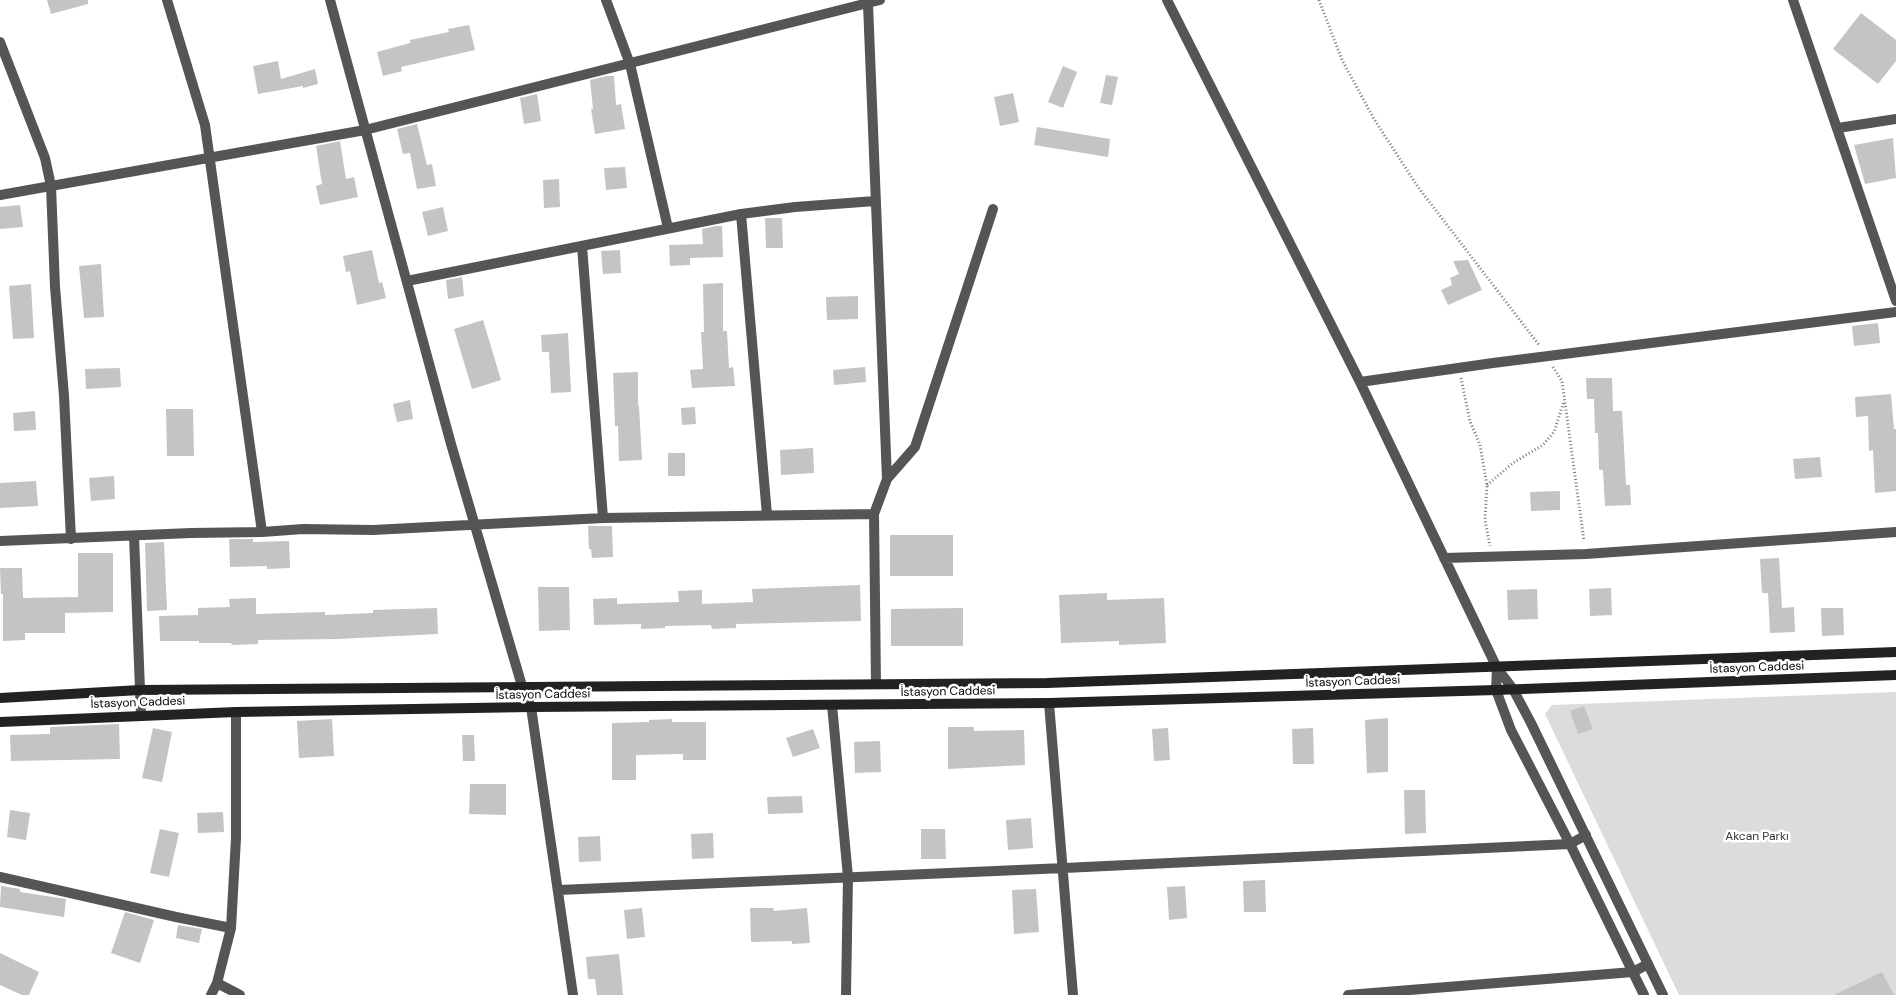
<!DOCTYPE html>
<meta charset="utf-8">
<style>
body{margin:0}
canvas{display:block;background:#fff}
</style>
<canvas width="1896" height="995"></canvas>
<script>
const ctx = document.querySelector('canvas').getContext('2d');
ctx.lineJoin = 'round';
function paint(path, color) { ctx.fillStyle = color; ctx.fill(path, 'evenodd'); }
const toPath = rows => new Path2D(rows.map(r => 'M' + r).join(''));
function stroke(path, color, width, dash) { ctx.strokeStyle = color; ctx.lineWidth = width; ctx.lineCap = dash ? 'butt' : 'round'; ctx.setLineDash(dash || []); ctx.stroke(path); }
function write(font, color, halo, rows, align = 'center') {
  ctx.font = font + ' "DM Sans",sans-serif'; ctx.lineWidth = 5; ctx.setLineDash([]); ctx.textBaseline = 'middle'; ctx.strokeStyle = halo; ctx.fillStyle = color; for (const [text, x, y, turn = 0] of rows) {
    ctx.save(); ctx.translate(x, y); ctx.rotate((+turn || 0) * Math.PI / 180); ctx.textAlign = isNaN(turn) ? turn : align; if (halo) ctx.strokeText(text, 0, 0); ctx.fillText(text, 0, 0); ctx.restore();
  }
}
paint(toPath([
 [1896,692,1896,995,1679,995,1545,714,1552,705]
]), '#dcdcdc');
paint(toPath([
 [47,0,88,0,88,4,51,14],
 [1861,13,1896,40,1896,61,1878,84,1833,49],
 [469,25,475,50,401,67,402,71,383,76,377,52,410,43,410,40,449,32,448,29],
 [278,61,281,79,315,69,318,84,303,88,303,86,258,94,253,66],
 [1063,66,1077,72,1063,108,1048,102],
 [1106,75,1118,77,1112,105,1100,103],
 [606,76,614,76,616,105,621,104,625,129,595,134,591,109,593,109,590,80],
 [1013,93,1019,122,1000,126,994,97],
 [537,94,541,121,524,124,520,98],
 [417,124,427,165,432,164,436,186,417,189,410,153,403,154,397,129],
 [1037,127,1110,139,1108,157,1034,145],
 [1893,138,1896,178,1865,184,1854,145],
 [340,141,346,179,354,177,358,197,320,205,316,186,322,184,316,146],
 [625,167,627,188,606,190,604,168],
 [559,179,560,207,544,208,543,180],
 [20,205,23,227,0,229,0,207],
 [443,207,448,231,428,236,422,212],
 [765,218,782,218,783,248,766,248],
 [716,226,722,226,723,257,690,258,690,265,670,266,669,245,703,244,702,229],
 [372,250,379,283,382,282,386,298,357,305,350,271,346,272,343,256],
 [620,250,621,273,603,274,601,251],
 [1468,260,1482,290,1448,305,1441,290,1452,285,1450,278,1459,274,1453,261],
 [101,264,104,317,84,318,79,266],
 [462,277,464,296,448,299,446,280],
 [723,283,723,331,727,331,729,368,733,367,735,386,692,388,690,370,703,369,701,332,704,332,703,284],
 [31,284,34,338,13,339,9,286],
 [858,296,858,319,827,320,826,297],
 [483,320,501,380,472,389,454,329],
 [1878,323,1880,343,1854,346,1852,326],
 [568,333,571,392,551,393,549,352,542,352,541,335],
 [865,367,866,382,834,385,833,370],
 [120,368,121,387,86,389,85,369],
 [638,372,638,406,639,406,642,460,619,461,618,426,615,426,613,373],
 [1586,378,1612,378,1613,411,1622,411,1626,485,1630,485,1631,505,1605,506,1603,470,1599,470,1598,433,1595,433,1594,399,1587,399],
 [1891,394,1894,429,1896,429,1896,491,1875,493,1873,450,1869,451,1868,416,1856,417,1855,397],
 [410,400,413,419,397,422,393,404],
 [695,407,696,424,682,425,681,408],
 [166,409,193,409,194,456,167,456],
 [35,411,36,430,14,431,13,413],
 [813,448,814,473,781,475,780,450],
 [668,453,685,453,685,476,668,476],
 [1820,457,1822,477,1795,479,1793,459],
 [114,476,115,499,91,501,89,478],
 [36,481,38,506,0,508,0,483],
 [1560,491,1560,510,1531,511,1530,492],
 [588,526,612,526,613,557,592,558,591,549,589,549],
 [890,535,953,535,953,576,890,576],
 [229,539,253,539,253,542,289,541,290,568,267,569,267,566,230,567],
 [164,542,167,610,147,611,145,543],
 [78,553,113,553,113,612,65,613,65,633,25,633,25,640,3,641,3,594,1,594,0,568,22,568,23,598,78,597],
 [1779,558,1782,608,1794,607,1795,632,1770,633,1768,593,1762,593,1760,559],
 [860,585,861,621,736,624,736,628,712,629,711,625,665,626,665,628,641,629,641,624,594,625,593,599,617,598,617,604,679,602,678,591,702,590,702,604,753,602,752,589],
 [538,587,569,587,570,630,539,631],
 [1611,588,1612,615,1590,616,1589,589],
 [1537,589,1538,619,1508,620,1507,590],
 [1107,593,1107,600,1164,598,1166,643,1119,645,1119,641,1061,643,1059,595],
 [256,598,256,614,325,612,325,615,373,613,373,610,437,608,438,634,338,639,258,640,258,644,232,645,231,643,199,643,199,641,160,641,159,616,198,615,198,608,230,607,229,599],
 [963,608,963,646,891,646,891,609],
 [1821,608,1843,608,1844,635,1822,636],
 [1584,706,1593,729,1578,734,1570,711],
 [1388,718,1388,772,1367,773,1365,720],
 [332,719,334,756,299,758,297,721],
 [672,719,672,722,706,722,706,760,683,760,683,754,636,755,636,780,612,780,612,723,649,722,649,720],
 [119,724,120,759,11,761,10,735,50,734,50,727],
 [948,727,974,727,974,731,1024,730,1025,765,948,769],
 [153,728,172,732,162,782,142,778],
 [1168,728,1170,760,1154,761,1152,729],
 [1313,728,1314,764,1293,764,1292,729],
 [813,729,820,748,793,757,786,738],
 [462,735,474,735,475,761,463,761],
 [880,741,881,772,855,773,854,742],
 [470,784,506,784,506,815,469,814],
 [1404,790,1425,790,1426,833,1405,834],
 [802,796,803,813,768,814,767,797],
 [10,810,30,813,26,840,7,837],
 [223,812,224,832,198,833,197,813],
 [1031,818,1033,848,1008,850,1006,820],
 [160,829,179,833,169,877,150,873],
 [921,829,945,829,946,859,921,859],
 [713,833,714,858,692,859,691,834],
 [600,836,601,861,579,862,578,837],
 [1265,880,1266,912,1244,912,1243,881],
 [1,886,20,889,20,892,66,899,64,917,0,907],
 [1185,886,1187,918,1169,920,1167,887],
 [1036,889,1039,932,1014,934,1012,890],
 [642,908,645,937,627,939,624,910],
 [750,908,773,908,774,911,807,908,810,943,792,944,792,941,751,942],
 [125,912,154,920,140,963,111,953],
 [178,925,202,929,199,943,176,938],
 [0,953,39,972,29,995,22,995,0,985],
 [619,954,623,995,597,995,595,979,588,979,586,957],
 [1882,972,1894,995,1834,995]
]), '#c4c4c4');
stroke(toPath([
 [1319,0,1342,60,1374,119,1418,187,1539,345],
 [1553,367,1562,381,1584,541],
 [1461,378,1470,421,1480,445,1487,485,1485,520,1490,546],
 [1487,485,1513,463,1543,445,1554,432,1564,401]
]), '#777', 3, [1, 2.5]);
stroke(toPath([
 [167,0,205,125,262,532],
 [330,0,451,444,522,686,531,707,573,995],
 [606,0,630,64,668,228],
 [1167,0,1360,382,1497,668],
 [1793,0,1896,301],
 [868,4,887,479],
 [0,42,45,158,51,186,55,287,64,396,71,539],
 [1838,128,1896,119],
 [0,195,365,130,880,0],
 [741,214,767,515],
 [582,246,603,518],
 [407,281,741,214,795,207,875,201],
 [1360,382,1493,363,1896,312],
 [874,514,887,479,915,447,993,209],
 [134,536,141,715],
 [0,541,191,533,262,532,303,529,373,530,603,518,874,514,876,684],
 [1444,558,1586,554,1896,532],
 [1049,703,1073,995],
 [832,705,848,877,846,995],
 [0,877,176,917,231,928,217,983,211,995],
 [559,890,1064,868,1570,844,1586,835],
 [231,928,236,838,236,712],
 [217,983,240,995],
 [1348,995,1633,972,1648,964]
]), '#555', 10);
stroke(toPath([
 [1497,668,1513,689,1531,723,1663,995],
 [1497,668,1496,690,1511,730,1570,844,1644,995]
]), '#555', 10);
stroke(toPath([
 [0,698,140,690,1047,683,1896,652],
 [0,722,236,712,531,707,1049,703,1496,690,1896,675]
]), '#222', 10);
write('12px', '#000', '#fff', [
 ["İstasyon Caddesi",1757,668,-2],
 ["İstasyon Caddesi",1353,682,-2],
 ["İstasyon Caddesi",948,692,-1],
 ["İstasyon Caddesi",543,695,-1],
 ["İstasyon Caddesi",138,703,-2]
]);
write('12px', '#333', '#fff', [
 ["Akcan Parkı",1757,837]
]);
</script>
